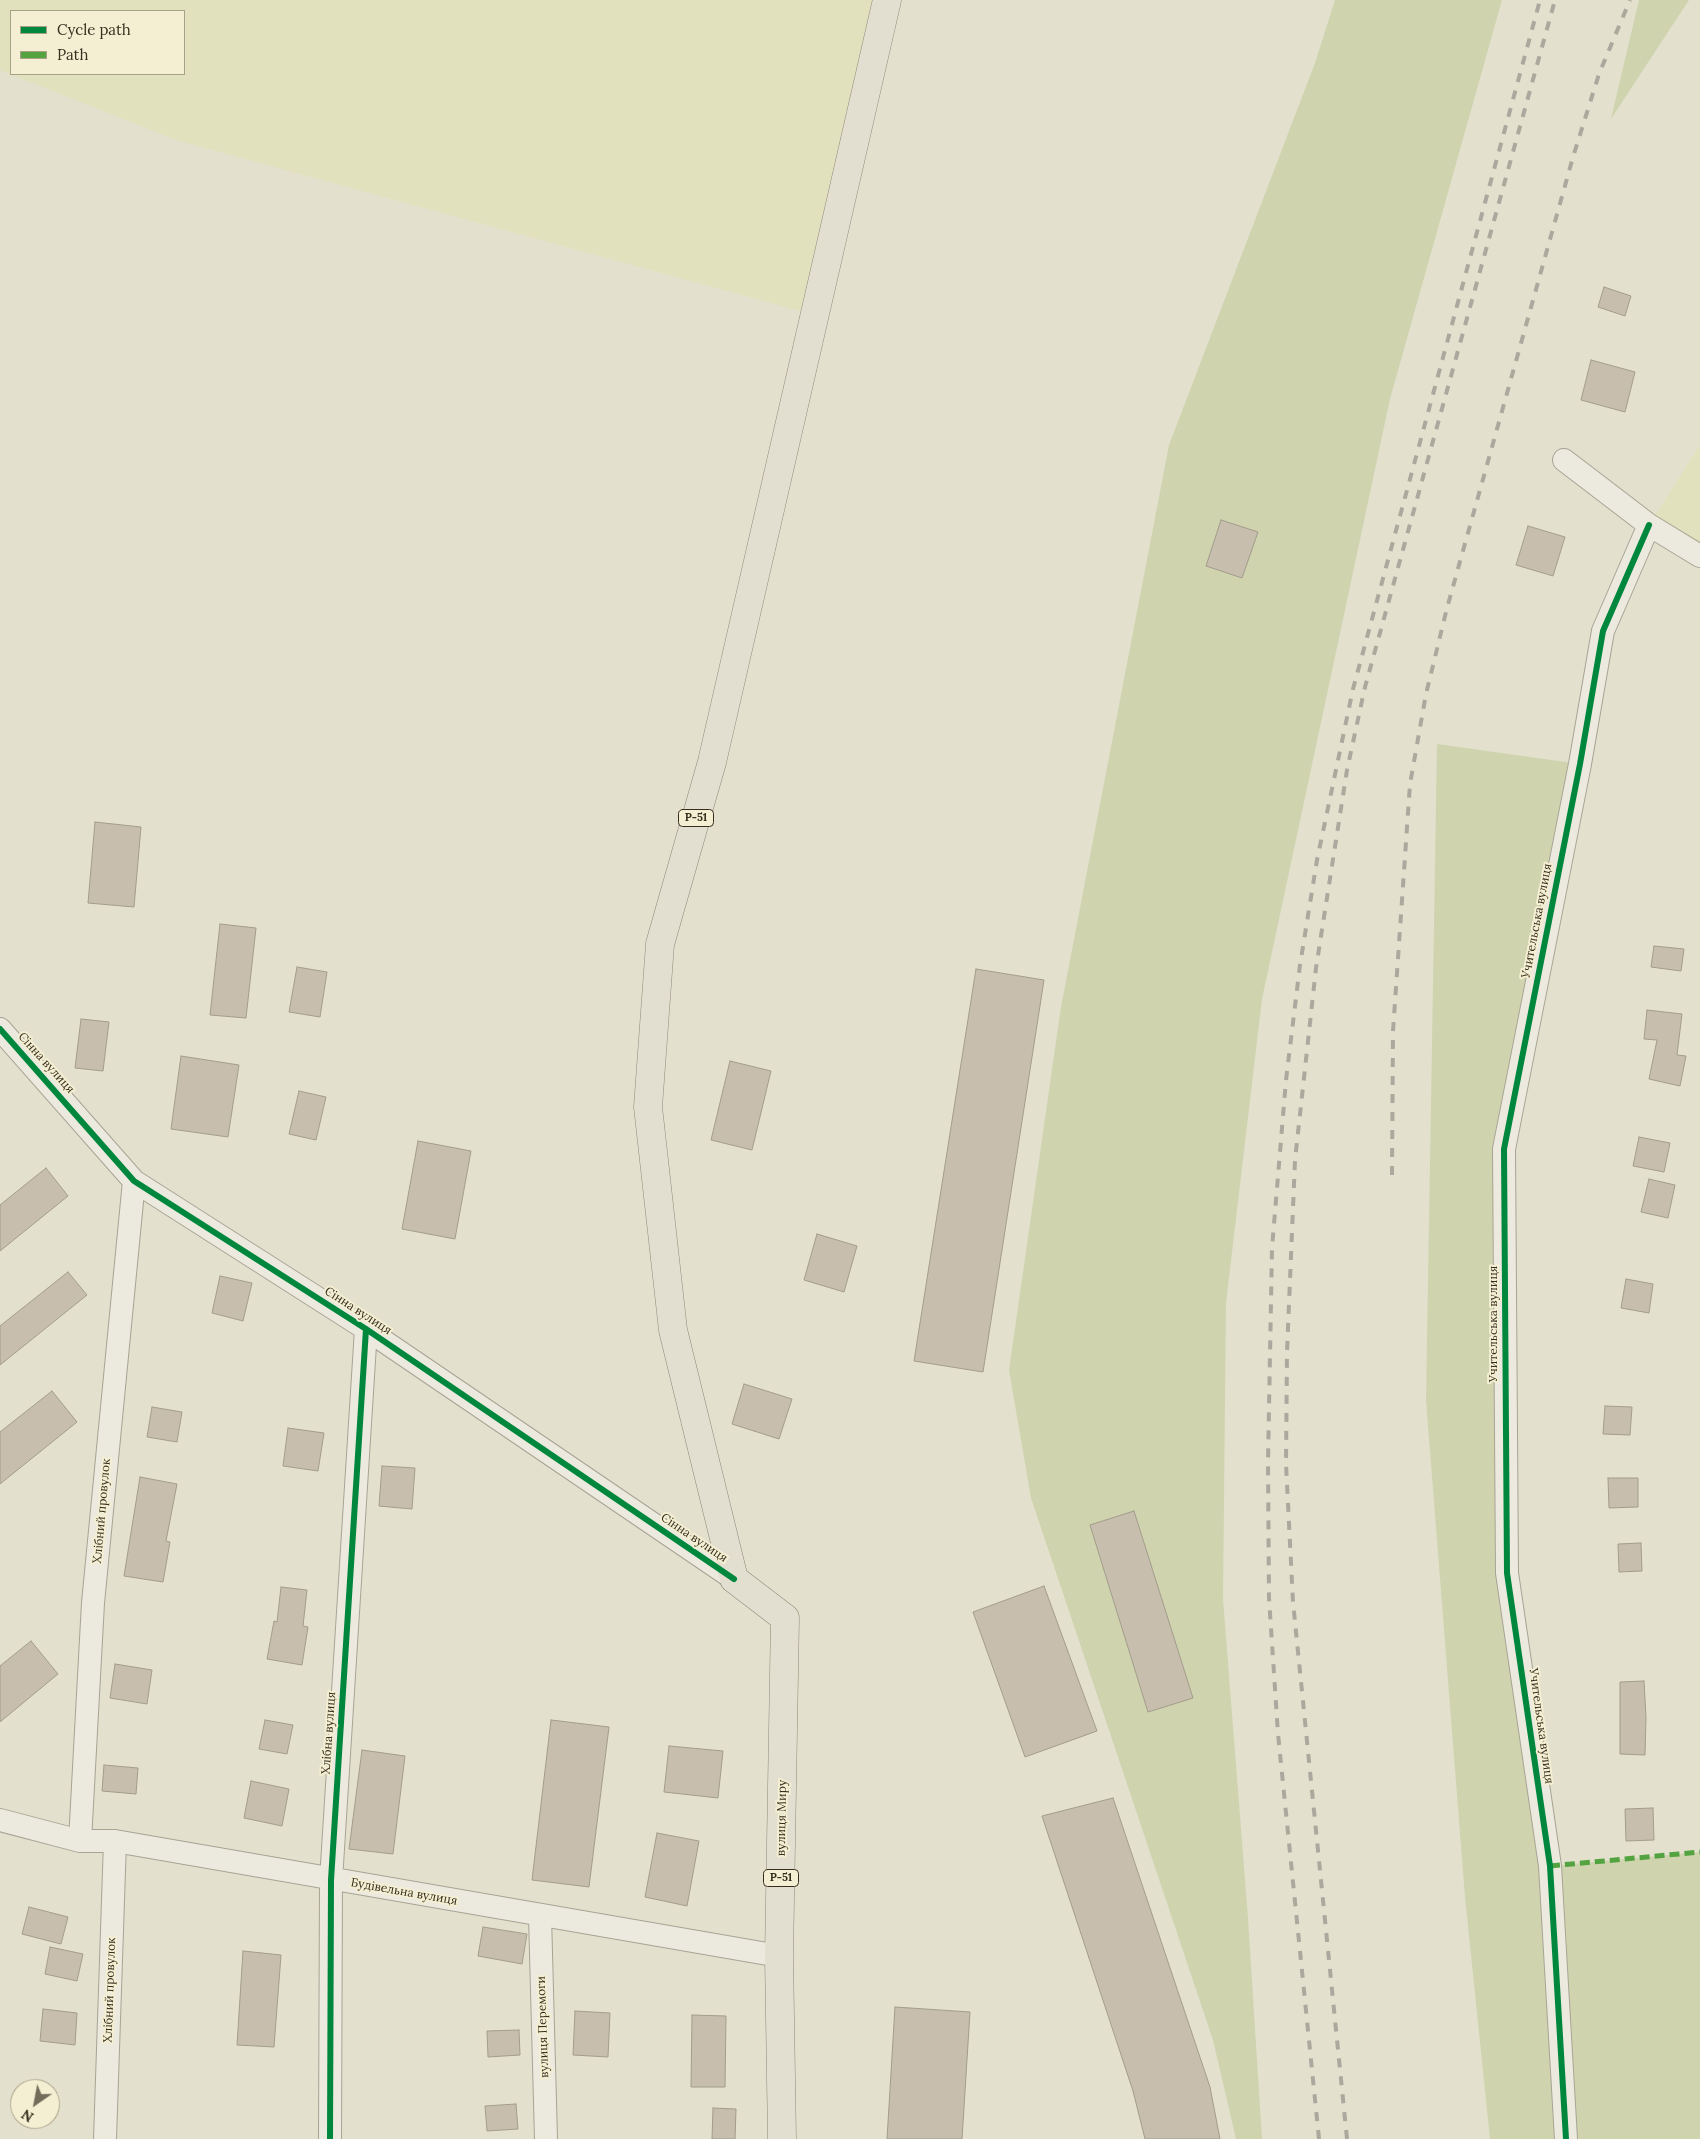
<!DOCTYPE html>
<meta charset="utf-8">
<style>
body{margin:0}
#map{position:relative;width:1700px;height:2139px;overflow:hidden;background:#e3e0cd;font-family:Lora,serif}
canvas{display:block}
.legend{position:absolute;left:10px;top:10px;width:175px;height:65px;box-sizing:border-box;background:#f4efd2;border:1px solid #a8a18a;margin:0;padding:6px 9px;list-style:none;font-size:15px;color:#372d1e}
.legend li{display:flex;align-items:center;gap:10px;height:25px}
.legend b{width:25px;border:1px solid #a8a18a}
.north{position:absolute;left:10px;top:2079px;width:50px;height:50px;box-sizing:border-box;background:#f4efd2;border:1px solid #a8a18a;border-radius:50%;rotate:213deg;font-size:14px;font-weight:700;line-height:20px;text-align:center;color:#372d1e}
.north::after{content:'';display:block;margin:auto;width:18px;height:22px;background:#736c5b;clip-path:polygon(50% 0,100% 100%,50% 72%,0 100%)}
</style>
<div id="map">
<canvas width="1700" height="2139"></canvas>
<ul class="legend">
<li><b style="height:6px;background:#00873e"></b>Cycle path</li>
<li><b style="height:6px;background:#53a441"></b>Path</li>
</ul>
<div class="north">N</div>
</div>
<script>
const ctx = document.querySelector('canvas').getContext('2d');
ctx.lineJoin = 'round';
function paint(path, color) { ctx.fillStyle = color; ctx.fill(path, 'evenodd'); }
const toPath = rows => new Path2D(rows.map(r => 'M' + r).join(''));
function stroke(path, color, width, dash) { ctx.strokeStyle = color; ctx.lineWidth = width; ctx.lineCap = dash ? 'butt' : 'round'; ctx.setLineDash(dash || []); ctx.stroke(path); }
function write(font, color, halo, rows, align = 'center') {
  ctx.font = font + ' Lora,serif'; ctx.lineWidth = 4; ctx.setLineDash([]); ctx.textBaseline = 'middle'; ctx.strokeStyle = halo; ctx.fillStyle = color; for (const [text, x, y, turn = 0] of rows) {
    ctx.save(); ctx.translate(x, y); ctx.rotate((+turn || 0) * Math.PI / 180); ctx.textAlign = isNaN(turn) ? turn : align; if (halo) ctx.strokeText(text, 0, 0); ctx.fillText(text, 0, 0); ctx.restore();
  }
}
paint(toPath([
 [0,0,887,0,815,315,176,140,0,70],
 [11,11,184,11,184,74,11,74],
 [1700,445,1700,556,1649,525]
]), '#e2e1bd');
paint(toPath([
 [1335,0,1502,0,1390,399,1262,999,1226,1303,1223,1599,1248,1918,1262,2139,1236,2139,1213,2040,1031,1498,1009,1370,1061,1007,1169,445,1315,63],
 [1639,0,1689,0,1611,119],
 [1437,744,1580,764,1504,1149,1507,1573,1550,1866,1700,1852,1700,2139,1490,2139,1465,1897,1426,1400]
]), '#cfd4af');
const building = toPath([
 [1604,287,1631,296,1625,316,1598,307,1604,287],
 [1591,360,1635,372,1625,412,1581,400,1591,360],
 [1221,520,1258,532,1242,578,1206,566,1221,520],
 [1528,526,1565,537,1553,576,1516,565,1528,526],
 [95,822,141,827,134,907,88,903,95,822],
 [220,924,256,928,246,1018,210,1015,220,924],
 [1654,946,1684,949,1681,971,1651,967,1654,946],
 [297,967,327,972,320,1017,289,1012,297,967],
 [976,969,1044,980,983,1372,914,1361,976,969],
 [1647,1010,1682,1014,1677,1055,1686,1056,1680,1086,1649,1079,1657,1040,1644,1039,1647,1010],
 [81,1019,109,1022,103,1071,75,1068,81,1019],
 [181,1056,239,1065,228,1137,171,1129,181,1056],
 [730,1061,771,1071,752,1150,711,1140,730,1061],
 [299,1091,326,1097,316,1140,289,1134,299,1091],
 [1639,1137,1670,1143,1664,1172,1633,1166,1639,1137],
 [418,1141,471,1151,455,1239,402,1229,418,1141],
 [46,1168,68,1196,0,1251,0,1205,46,1168],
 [1649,1179,1675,1185,1668,1218,1641,1212,1649,1179],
 [817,1234,857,1246,844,1292,804,1280,817,1234],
 [68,1272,87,1295,0,1365,0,1326,68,1272],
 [220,1276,252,1283,243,1321,212,1313,220,1276],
 [1626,1279,1653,1284,1649,1313,1621,1308,1626,1279],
 [744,1384,792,1399,779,1439,732,1424,744,1384],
 [52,1391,77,1422,0,1484,0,1432,52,1391],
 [1605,1406,1632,1407,1630,1435,1603,1434,1605,1406],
 [152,1407,182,1412,177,1442,147,1437,152,1407],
 [288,1428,324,1433,318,1471,283,1466,288,1428],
 [382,1466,415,1468,412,1509,379,1506,382,1466],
 [140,1477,177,1484,166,1541,170,1542,163,1582,124,1576,140,1477],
 [1608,1478,1638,1478,1638,1507,1609,1508,1608,1478],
 [1134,1511,1193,1698,1148,1712,1090,1525,1134,1511],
 [1641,1543,1642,1571,1619,1572,1618,1544,1641,1543],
 [1044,1586,1097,1731,1025,1757,973,1612,1044,1586],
 [281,1587,307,1590,303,1626,308,1627,302,1665,267,1659,274,1621,277,1622,281,1587],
 [31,1641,58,1674,0,1722,0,1666,31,1641],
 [115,1664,152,1670,147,1704,110,1698,115,1664],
 [1644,1681,1646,1718,1645,1755,1620,1754,1620,1682,1644,1681],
 [265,1720,293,1725,287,1754,259,1749,265,1720],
 [551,1720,609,1727,589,1887,532,1880,551,1720],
 [669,1746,723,1751,718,1798,664,1792,669,1746],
 [362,1750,405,1756,393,1854,349,1849,362,1750],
 [104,1765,138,1768,136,1794,102,1791,104,1765],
 [251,1781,289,1789,282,1826,244,1818,251,1781],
 [1113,1798,1210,2087,1220,2139,1145,2139,1133,2091,1042,1816,1113,1798],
 [1653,1808,1654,1840,1626,1841,1625,1809,1653,1808],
 [657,1833,699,1841,687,1906,645,1897,657,1833],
 [29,1907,68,1917,61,1944,22,1934,29,1907],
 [483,1927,527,1934,522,1964,478,1956,483,1927],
 [50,1947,83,1954,77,1981,45,1974,50,1947],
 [243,1951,281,1955,274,2047,237,2045,243,1951],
 [895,2007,970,2012,962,2139,887,2139,895,2007],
 [43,2009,77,2013,75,2045,40,2041,43,2009],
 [575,2011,610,2013,608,2057,573,2055,575,2011],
 [692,2015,726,2016,725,2087,691,2087,692,2015],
 [519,2030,520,2055,488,2057,487,2031,519,2030],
 [516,2104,518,2129,487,2131,485,2106,516,2104],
 [713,2108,736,2109,735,2139,712,2139,713,2108]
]);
paint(building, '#c7bead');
stroke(building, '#a39c8c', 1);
const minor = toPath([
 [1564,460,1649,525,1700,556],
 [0,1029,134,1181,366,1329,734,1579],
 [0,1820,80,1841,115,1841,779,1956],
 [80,1841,93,1603,134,1181],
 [540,1916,546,2139],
 [105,2139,115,1841],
 [330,2139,331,1880,366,1329],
 [1566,2139,1550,1866,1507,1573,1504,1149,1580,764,1603,631,1649,525]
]);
const major = toPath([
 [782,2139,779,1956,785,1618,734,1579,673,1330,648,1107,660,944,712,762,887,0]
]);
stroke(minor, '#a8a495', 24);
stroke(major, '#8e897c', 29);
stroke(minor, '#ece9de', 22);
stroke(major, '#e2dfd0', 28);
stroke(toPath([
 [1392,1175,1393,1031,1410,784,1426,694,1447,608,1573,157,1599,74,1630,0],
 [1319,2139,1278,1734,1269,1598,1268,1462,1272,1248,1286,1080,1300,965,1317,860,1353,689,1540,0],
 [1347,2139,1293,1602,1286,1464,1287,1352,1295,1160,1316,968,1347,770,1365,687,1555,0]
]), '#aba89e', 4, [9, 9]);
stroke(toPath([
 [1550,1866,1700,1852]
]), '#53a441', 5, [10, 5]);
stroke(toPath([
 [0,1029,134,1181,366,1329,734,1579],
 [330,2139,331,1880,366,1329],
 [1566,2139,1550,1866,1507,1573,1504,1149,1580,764,1603,631,1649,525]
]), '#00873e', 6);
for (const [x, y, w] of [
 [696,818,35],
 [781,1878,35]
]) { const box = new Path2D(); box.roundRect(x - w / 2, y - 8.5, w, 17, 4); ctx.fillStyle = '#f4efd2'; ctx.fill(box); stroke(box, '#372d1e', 1); }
write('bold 11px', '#372d1e', null, [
 ["Р-51",696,818],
 ["Р-51",781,1878]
]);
write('12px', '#372d1e', '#f4efd2', [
 ["Учительська вулиця",1537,921,-79],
 ["Сінна вулиця",46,1063,48],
 ["Сінна вулиця",358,1311,33],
 ["Учительська вулиця",1494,1324,-90],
 ["Хлібний провулок",102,1511,-85],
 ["Сінна вулиця",694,1538,34],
 ["Учительська вулиця",1541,1726,82],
 ["Хлібна вулиця",329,1733,-86],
 ["вулиця Миру",782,1818,-89],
 ["Будівельна вулиця",404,1892,10],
 ["Хлібний провулок",110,1990,-88],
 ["вулиця Перемоги",543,2027,-92]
]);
</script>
